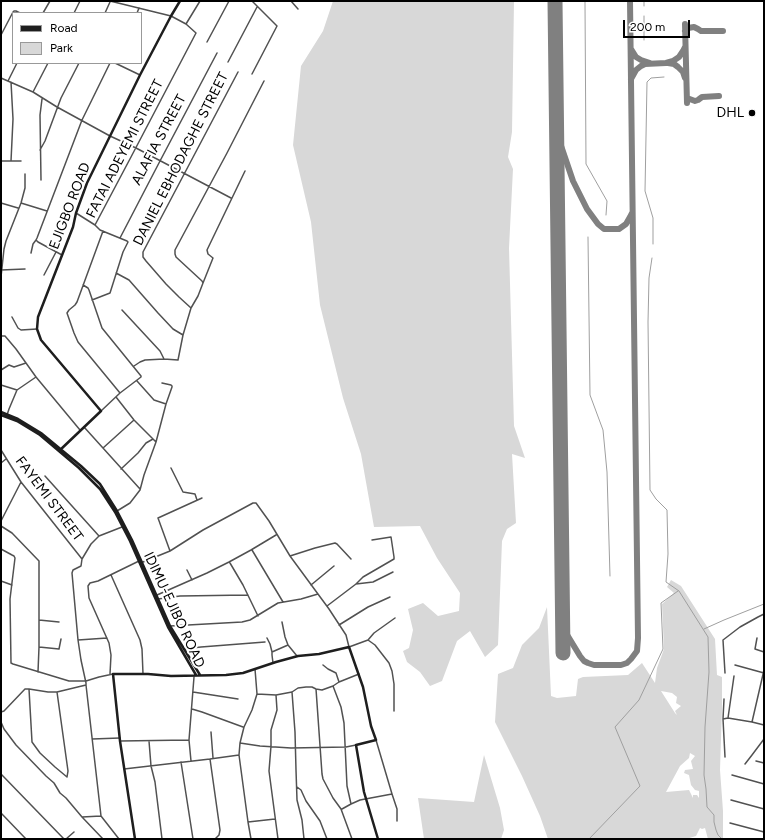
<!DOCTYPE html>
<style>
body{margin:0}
#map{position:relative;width:765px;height:840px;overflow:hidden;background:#fff;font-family:Figtree,sans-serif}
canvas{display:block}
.frame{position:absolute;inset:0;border:2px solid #000;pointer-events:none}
.legend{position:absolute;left:12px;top:12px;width:130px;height:52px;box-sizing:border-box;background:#fff;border:1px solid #999;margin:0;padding:5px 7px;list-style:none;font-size:12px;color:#000}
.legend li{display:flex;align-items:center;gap:8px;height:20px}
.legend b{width:20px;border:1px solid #999}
.scale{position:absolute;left:623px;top:20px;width:67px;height:18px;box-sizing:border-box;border:2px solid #000;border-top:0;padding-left:5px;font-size:12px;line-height:14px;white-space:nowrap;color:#000;-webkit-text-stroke:3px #fff;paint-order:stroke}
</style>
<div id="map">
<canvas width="765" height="840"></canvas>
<div class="frame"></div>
<ul class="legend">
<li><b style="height:5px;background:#1e1e1e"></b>Road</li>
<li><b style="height:11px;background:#d8d8d8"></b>Park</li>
</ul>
<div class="scale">200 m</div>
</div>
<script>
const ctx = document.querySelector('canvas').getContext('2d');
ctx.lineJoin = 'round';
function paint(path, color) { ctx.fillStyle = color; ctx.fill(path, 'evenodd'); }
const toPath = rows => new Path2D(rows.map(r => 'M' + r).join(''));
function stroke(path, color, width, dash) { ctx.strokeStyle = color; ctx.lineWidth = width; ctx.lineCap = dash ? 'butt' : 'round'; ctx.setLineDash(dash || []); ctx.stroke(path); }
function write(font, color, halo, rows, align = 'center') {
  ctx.font = font + ' Figtree,sans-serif'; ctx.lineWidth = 4; ctx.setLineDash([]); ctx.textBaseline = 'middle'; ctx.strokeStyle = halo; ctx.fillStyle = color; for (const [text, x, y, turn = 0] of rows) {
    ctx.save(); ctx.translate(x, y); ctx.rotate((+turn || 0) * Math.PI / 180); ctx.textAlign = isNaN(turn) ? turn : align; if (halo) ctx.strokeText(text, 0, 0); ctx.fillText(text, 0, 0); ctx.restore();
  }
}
paint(toPath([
 [333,1,514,1,512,132,508,157,513,169,509,248,514,426,525,458,512,454,516,523,507,529,502,541,498,645,485,657,470,631,457,641,442,681,430,686,420,672,407,662,403,651,409,648,413,630,408,609,423,603,438,616,459,611,460,593,437,558,420,526,374,527,361,454,343,398,320,305,311,222,293,145,301,66,323,31],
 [671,580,681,586,715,639,717,675,722,677,722,708,720,770,723,811,723,839,708,839,705,828,702,829,700,828,696,836,686,839,548,839,540,816,522,776,495,722,498,674,513,668,522,645,539,628,547,607,551,696,557,698,576,696,578,679,583,677,628,675,642,663,655,683,657,668,664,649,662,604,674,593,667,587],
 [661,691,672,693,677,697,676,703,681,706,675,711,677,715,675,713],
 [690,753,695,756,691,761,693,769,685,770,684,773,689,775,691,785,695,790,699,791,699,798,697,795,693,795,693,798,689,790,666,792,680,766,689,758],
 [484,755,500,808,504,830,501,839,424,839,418,798,474,802]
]), '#d8d8d8');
stroke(toPath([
 [585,1,586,164,607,201,606,215],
 [644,1,644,6],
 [644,16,644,40],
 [588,237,590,395,603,430,607,472,610,576],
 [653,244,653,218,645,191,647,82,651,78,664,77],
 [652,258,649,278,648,322,650,490,656,499,667,510,668,554,666,582,679,591,708,637,709,672,705,727,704,775,706,789,707,807,714,815,714,822,716,830,718,835,722,839],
 [704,629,724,620,764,604],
 [589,839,640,786,615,727,639,700,663,649,661,603,678,591]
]), '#9f9f9f', 1);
stroke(toPath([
 [685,24,687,103],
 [685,31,688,28,694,27,698,29,701,31,723,31],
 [631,49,636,57,641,60,650,63],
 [668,63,674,64,678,67,683,72,685,78],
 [631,79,636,70,641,66,645,64,666,63,673,61,679,57,683,51,685,47],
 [687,98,695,101,698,100,702,97,719,96],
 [556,131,573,181,587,209,598,224,604,229,619,229,626,224,630,217,632,213],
 [562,622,566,633,580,656,584,661,588,663,594,665,621,665,627,663,631,659,637,651,638,638,630,1]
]), '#808080', 6);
stroke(toPath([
 [555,1,563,653]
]), '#808080', 15);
stroke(toPath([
 [252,1,277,26,252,74],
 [291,1,298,9],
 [43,13,50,1],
 [74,13,80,1],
 [105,13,110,2],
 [137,13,139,8],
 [186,24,200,1],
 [1,35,13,12,14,11,16,11,20,13],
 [207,42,229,1],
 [228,62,257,7],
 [115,63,140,75],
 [1,78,33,92,57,107,110,136,136,148,231,198],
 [8,81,17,63],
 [11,82,13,119,11,161],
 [33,92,48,63],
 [40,150,45,141,61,98,79,63],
 [1,161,21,161],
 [41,180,40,115,42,99],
 [1,203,18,208],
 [21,203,47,211],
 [76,213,95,225,100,230,127,241,128,242,123,252,110,293,92,300],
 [95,225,131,157,196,33,186,24,171,16,110,1],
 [103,231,77,302,75,305,69,310,67,313,74,333,78,342,120,393],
 [120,238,160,161,217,53],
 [31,253,33,244,36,240],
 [62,255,38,242,36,240,37,238,82,120,110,63],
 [1,270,25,269],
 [116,273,129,280,158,313,173,329,183,335,191,308,198,296,203,283,202,281,176,257,175,254,175,250,227,153,264,81],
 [44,275,56,252],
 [1,277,4,249,6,241,21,203,25,188,25,174],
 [203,283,213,258,208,254,207,250,245,171],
 [83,285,88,288,89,290,102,328,141,376,141,377,120,393,101,411],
 [191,308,179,297,166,284,146,261,143,257,143,252,238,72],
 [122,310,160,351,164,359],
 [12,317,18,328,21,330,37,329],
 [1,336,5,336,16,349,36,377,80,430],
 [134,366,140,362,145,360,164,359,178,360,183,335],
 [1,370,9,365,14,367,26,363],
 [137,381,154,400,166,404],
 [1,385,17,390],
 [116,397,134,420,156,442],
 [7,415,9,409,17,390,36,377],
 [84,427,140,489],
 [103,448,134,420],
 [1,450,21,482,82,559],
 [1,463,6,459],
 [171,468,183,492,195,494,197,500],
 [121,469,138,453,146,443,153,439],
 [117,511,130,503,140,490,144,475,156,442,166,404,172,387,172,386,171,385,162,383],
 [1,521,21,482],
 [1,526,12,533,39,561,39,647,38,672],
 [99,536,122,527],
 [1,549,12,555,14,556,15,558,10,599,11,663,13,664,69,681,86,681,99,677,113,674],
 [252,550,283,602],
 [170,551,158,518,202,498],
 [290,556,315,548,335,543,337,544,351,559],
 [143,562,170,551,203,530,253,503,256,503,269,521,290,556,329,609,346,635,349,647,368,640,374,633,395,618],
 [230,563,243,585,258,616],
 [187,570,192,580],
 [111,575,140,640,142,649,143,674],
 [1,581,12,585],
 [356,584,373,582,393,572],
 [311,585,334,566],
 [157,595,207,573,229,562,251,550,276,535],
 [158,599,180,596,248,595],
 [327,606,356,584,363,577,394,559,394,557,391,537,372,540],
 [39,620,59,622],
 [282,622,285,637,288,645,297,656],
 [339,625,368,607,390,597],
 [170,626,242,622,250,620,278,603,301,599,318,594],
 [267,638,270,644,272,652],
 [757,638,755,649,764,652],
 [78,640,107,638],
 [368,640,375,645,389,663,392,671,394,684,394,711],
 [39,647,59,649,61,639],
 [184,649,201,647,265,642],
 [273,663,272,655,272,652,288,645],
 [323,665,328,669,336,673,339,682],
 [735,665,764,673],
 [725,673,723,640,740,627,758,617,764,614],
 [110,674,111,655,109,643,89,598,88,586,90,583,98,581,139,561],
 [86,685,101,816],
 [29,689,32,742,40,753,55,767,67,777],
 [316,689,322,774,323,779,333,798,341,809,352,839],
 [57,692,68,771,67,777],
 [193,692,238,699],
 [292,692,295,732,296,770,297,800,302,820,304,839],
 [257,694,276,695,277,710,271,730,271,746,269,771,278,839],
 [276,695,292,692,298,688,306,687,312,687,316,689,322,690,333,686],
 [192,709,202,712,243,727],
 [1,712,4,711,25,689,29,689,48,692,57,692,86,685,86,683,81,660,78,640,72,573,73,570,81,566,82,559,91,544,99,536,45,476],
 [728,718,734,676],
 [723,719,724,699],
 [1,722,4,729,16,745,46,776,54,783,60,793,66,798,82,817,101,816,119,839],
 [752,722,764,670],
 [211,732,213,758],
 [92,739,120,738],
 [120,741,189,740],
 [149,741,151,766,155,782,162,839],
 [240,743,260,746,291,748,346,747,356,745],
 [239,755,248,822,251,839],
 [725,757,723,719,728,718,752,722,764,725],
 [210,759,220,830,219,835,215,839],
 [191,761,189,740,194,677],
 [756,761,764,763],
 [181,762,193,839],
 [745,764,752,755,764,739],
 [124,769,210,759,239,755,240,743,244,727,252,710,257,694,255,669],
 [1,774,64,839],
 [732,775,764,784],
 [297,787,301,790,306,801,320,821,327,839],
 [392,794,397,809,397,821],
 [731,800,764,809],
 [351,804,347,786,344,723,341,707,333,686,339,682,359,674],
 [342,809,351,804,360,800,392,794,376,740],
 [1,813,26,839],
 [82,817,103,839],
 [248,822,275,819],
 [730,823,764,832],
 [66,839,74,832]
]), '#515151', 1.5);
stroke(toPath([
 [1,412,18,419,41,433,81,466,100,484,117,511,132,540,170,626,200,675],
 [1,415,17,421,40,435,79,468,100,489,115,512,130,541,168,627,196,675],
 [59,451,101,411,41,340,37,329,38,317,73,227,76,213,87,183,140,75,171,16,180,1],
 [135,839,120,741,113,674,148,674,171,676,226,675,243,673,276,662,298,656,319,654,349,647,363,687,371,726,376,740,356,745,364,792,378,839]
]), '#1e1e1e', 2.5);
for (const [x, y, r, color] of [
 [752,113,4,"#000"]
]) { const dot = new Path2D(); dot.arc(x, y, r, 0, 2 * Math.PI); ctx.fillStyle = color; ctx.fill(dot); stroke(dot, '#fff', 1.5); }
write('14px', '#000', '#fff', [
 ["DHL",744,113]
], 'right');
write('14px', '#000', '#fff', [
 ["ALAFIA STREET",159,140,-62],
 ["FATAI ADEYEMI STREET",125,149,-63],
 ["DANIEL EBHODAGHE STREET",181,159,-63],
 ["EJIGBO ROAD",70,206,-69],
 ["FAYEMI STREET",49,499,53],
 ["IDIMU-EJIBO ROAD",174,610,65]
]);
</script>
